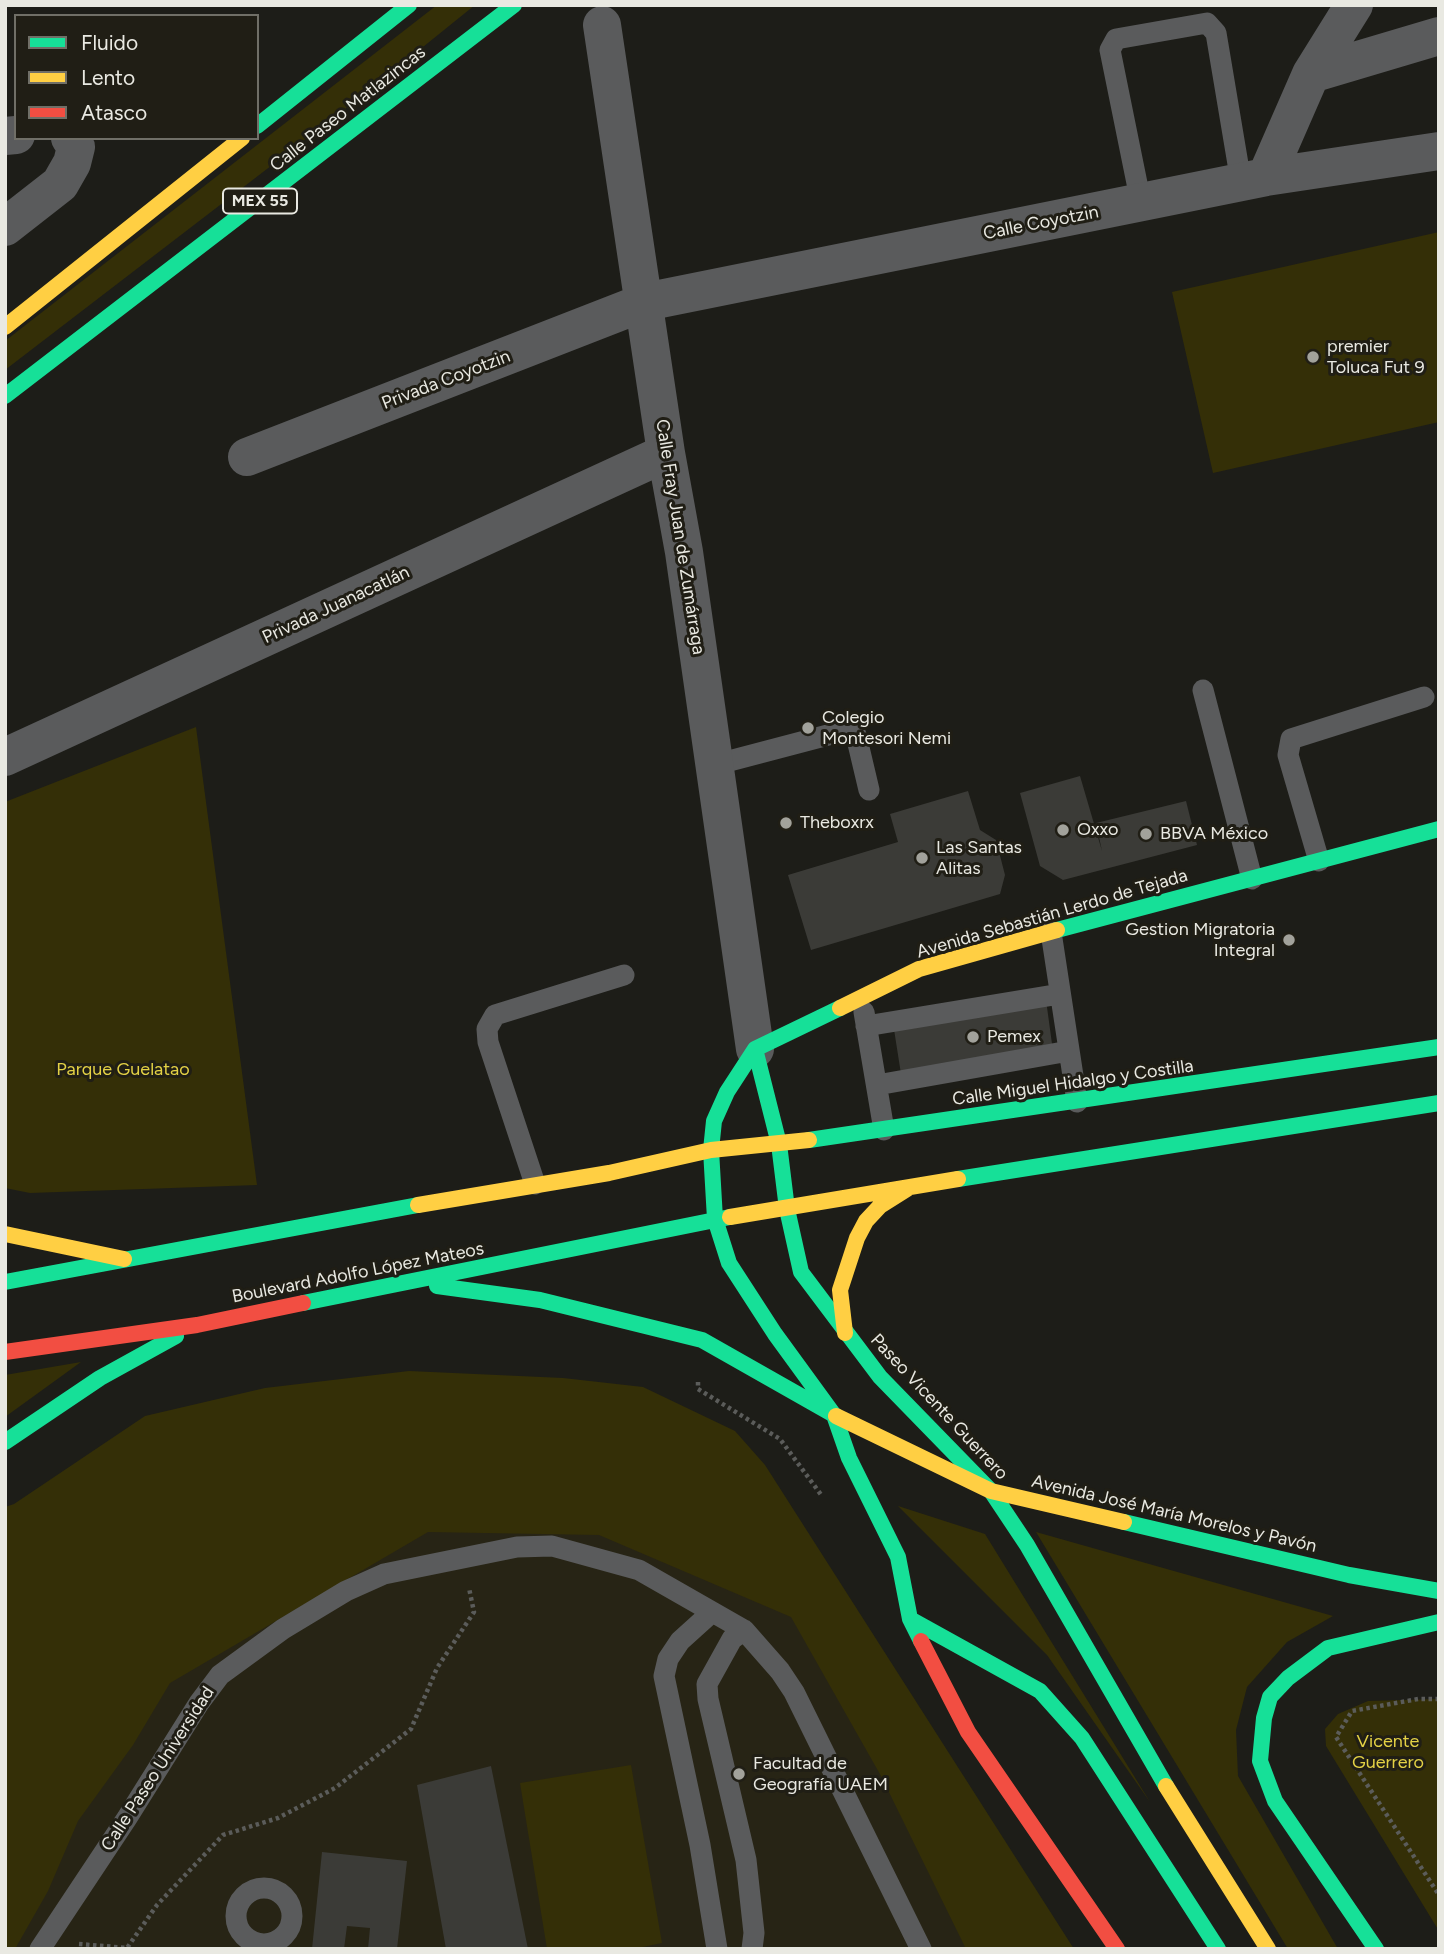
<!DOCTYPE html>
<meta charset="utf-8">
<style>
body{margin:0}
#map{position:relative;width:1444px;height:1954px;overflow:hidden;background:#1d1d18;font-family:Figtree,sans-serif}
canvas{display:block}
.frame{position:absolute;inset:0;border:7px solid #e9e9e2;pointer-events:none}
.legend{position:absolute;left:14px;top:14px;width:245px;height:126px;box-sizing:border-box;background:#201e15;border:2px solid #706f67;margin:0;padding:9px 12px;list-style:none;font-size:21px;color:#e9e9e2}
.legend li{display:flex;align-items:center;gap:14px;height:35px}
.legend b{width:35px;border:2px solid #706f67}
</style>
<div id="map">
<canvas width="1444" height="1954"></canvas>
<div class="frame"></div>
<ul class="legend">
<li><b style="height:9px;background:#16e098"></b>Fluido</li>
<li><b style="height:9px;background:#ffcf43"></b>Lento</li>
<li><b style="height:9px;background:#f24e42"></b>Atasco</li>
</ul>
</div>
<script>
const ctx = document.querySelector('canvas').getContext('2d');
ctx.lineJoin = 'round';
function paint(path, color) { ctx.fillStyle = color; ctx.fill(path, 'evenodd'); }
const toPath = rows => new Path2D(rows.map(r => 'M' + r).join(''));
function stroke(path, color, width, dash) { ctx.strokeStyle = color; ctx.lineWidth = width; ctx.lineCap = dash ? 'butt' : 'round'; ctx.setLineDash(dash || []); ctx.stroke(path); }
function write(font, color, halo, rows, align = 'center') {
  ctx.font = font + ' Figtree,sans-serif'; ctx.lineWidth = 6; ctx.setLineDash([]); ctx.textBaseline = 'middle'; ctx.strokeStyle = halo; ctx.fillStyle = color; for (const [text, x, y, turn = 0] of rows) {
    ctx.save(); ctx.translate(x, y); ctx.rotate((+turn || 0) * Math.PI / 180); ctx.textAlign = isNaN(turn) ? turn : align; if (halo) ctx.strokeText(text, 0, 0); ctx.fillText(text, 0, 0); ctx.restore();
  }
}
paint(toPath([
 [691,1453,1074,1949,5,1949,5,1507]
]), '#272415');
paint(toPath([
 [437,5,475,5,366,93,5,370,5,341],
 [1439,232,1439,422,1213,473,1172,292],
 [196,727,257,1185,30,1193,5,1188,5,802],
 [81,1362,5,1417,5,1375],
 [409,1371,563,1378,643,1387,735,1431,765,1465,1074,1949,966,1949,881,1776,791,1617,599,1535,428,1532,170,1683,133,1745,78,1821,48,1891,15,1949,5,1949,5,1507,14,1504,145,1416,265,1388],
 [898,1506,985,1534,1150,1802,1047,1655],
 [1036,1532,1333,1616,1287,1642,1247,1687,1236,1730,1238,1776,1338,1949,1288,1949],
 [1439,1699,1439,1931,1326,1746,1325,1729,1338,1714,1368,1701],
 [631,1765,662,1943,633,1949,547,1949,520,1783]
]), '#342f07');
paint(toPath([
 [1080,776,1102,851,1096,823,1186,801,1197,845,1063,880,1040,866,1020,793],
 [968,791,980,830,996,840,1005,875,1000,894,811,950,788,875,898,842,890,814],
 [1046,1000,1053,1051,901,1074,893,1023],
 [491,1766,528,1949,446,1949,417,1785],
 [322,1852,407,1861,397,1949,368,1949,370,1928,347,1926,344,1949,312,1949]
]), '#3b3b37');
stroke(toPath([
 [698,1382,698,1389,780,1439,822,1496],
 [1439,1699,1418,1699,1352,1711,1336,1737,1439,1895],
 [79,1944,127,1948,157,1905,223,1835,278,1818,335,1788,411,1729,437,1668,474,1612,469,1588]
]), '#5b5c5a', 4.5, [3.5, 3.5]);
stroke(toPath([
 [1141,203,1110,50,1116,39,1207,23,1216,33,1241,182],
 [1203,690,1252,879],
 [714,765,847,730,856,735,869,790],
 [1319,861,1288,755,1291,739,1424,697],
 [1051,932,1077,1102],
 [864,1012,884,1130],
 [866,1026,1060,994],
 [877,1085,1069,1051],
 [535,1184,488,1042,487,1029,495,1015,624,975],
 [711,1613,680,1641,668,1659,664,1676,700,1845,717,1949],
 [744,1630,732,1639,707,1684,708,1699,746,1860,754,1933,752,1949],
 '236 1916a28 28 0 1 1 56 0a28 28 0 1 1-56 0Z',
 [40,1949,127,1818,199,1703,220,1675,283,1629,346,1591,384,1574,517,1547,552,1546,639,1570,744,1630,780,1671,794,1692,921,1949]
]), '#5a5b5c', 21);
stroke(toPath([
 [602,25,666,453,684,552,755,1049],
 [1311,74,1439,36],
 [5,136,16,135],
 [1266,177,1311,74,1354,5],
 [5,227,60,184,72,163,76,147,70,138],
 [247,457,645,302,1266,177,1439,151],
 [5,757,666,453]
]), '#5a5b5c', 38);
stroke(toPath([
 [257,126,409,5],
 [5,396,514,5],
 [1057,930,1439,829],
 [840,1008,755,1049,727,1092,714,1121,711,1150,715,1219,729,1263,775,1334,834,1415,849,1458,898,1557,910,1619,921,1641],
 [755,1049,779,1144,787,1209,801,1272,880,1377,991,1491,1027,1545,1166,1786],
 [809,1140,1439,1047],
 [958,1179,1439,1103],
 [5,1282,418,1205],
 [437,1286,540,1300,702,1340,836,1416],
 [303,1303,730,1217],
 [5,1442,100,1378,176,1336],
 [1124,1522,1349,1575,1439,1591],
 [910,1619,1040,1691,1082,1738,1218,1949],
 [1376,1949,1275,1801,1260,1761,1264,1718,1270,1697,1288,1678,1328,1648,1439,1622]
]), '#16e098', 16);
stroke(toPath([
 [5,327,242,138],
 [840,1008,919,969,1057,930],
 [418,1205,609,1173,711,1150,809,1140],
 [730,1217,958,1179],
 [5,1234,124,1259],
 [845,1333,840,1290,857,1238,866,1221,880,1206,907,1189],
 [836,1416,991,1491,1124,1522],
 [1166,1786,1268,1949]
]), '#ffcf43', 16);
stroke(toPath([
 [5,1352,197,1325,303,1303],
 [921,1641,968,1732,1117,1949]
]), '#f24e42', 16);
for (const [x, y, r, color] of [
 [1313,357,7,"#a2a29b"],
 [808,728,7,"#a2a29b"],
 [786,823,7,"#a2a29b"],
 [1063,830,7,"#a2a29b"],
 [1146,834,7,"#a2a29b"],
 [922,858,7,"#a2a29b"],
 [1289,940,7,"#a2a29b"],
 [973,1037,7,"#a2a29b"],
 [739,1774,7,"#a2a29b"]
]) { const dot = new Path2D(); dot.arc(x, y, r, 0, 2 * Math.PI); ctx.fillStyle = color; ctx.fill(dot); stroke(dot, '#201e15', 2.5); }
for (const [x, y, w] of [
 [260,201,74]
]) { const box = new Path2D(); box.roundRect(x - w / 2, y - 12.5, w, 25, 5); ctx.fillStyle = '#201e15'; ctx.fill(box); stroke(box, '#e9e9e2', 2); }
write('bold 16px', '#e9e9e2', null, [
 ["MEX 55",260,201]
]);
write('18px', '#e9e9e2', '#201e15', [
 ["Calle Paseo Matlazincas",348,109,-38],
 ["Calle Coyotzin",1041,223,-11],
 ["Privada Coyotzin",446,380,-21],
 ["Calle Fray Juan de Zumárraga",680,537,81],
 ["Privada Juanacatlán",336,605,-25],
 ["Avenida Sebastián Lerdo de Tejada",1052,914,-16],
 ["Calle Miguel Hidalgo y Costilla",1073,1083,-8],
 ["Boulevard Adolfo López Mateos",358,1273,-11],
 ["Paseo Vicente Guerrero",939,1407,47],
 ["Avenida José María Morelos y Pavón",1174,1514,13],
 ["Calle Paseo Universidad",158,1769,-57]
]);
write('18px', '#e9e9e2', '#201e15', [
 ["premier",1327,347],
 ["Toluca Fut 9",1327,368],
 ["Colegio",822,718],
 ["Montesori Nemi",822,739],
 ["Theboxrx",800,823],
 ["Oxxo",1077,830],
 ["BBVA México",1160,834],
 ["Las Santas",936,848],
 ["Alitas",936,869],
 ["Gestion Migratoria",1275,930,"right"],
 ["Integral",1275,951,"right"],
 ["Pemex",987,1037],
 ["Facultad de",753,1764],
 ["Geografía UAEM",753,1785]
], 'left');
write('18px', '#e3d145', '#201e15', [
 ["Parque Guelatao",123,1070],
 ["Vicente",1388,1742],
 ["Guerrero",1388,1763]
]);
</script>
